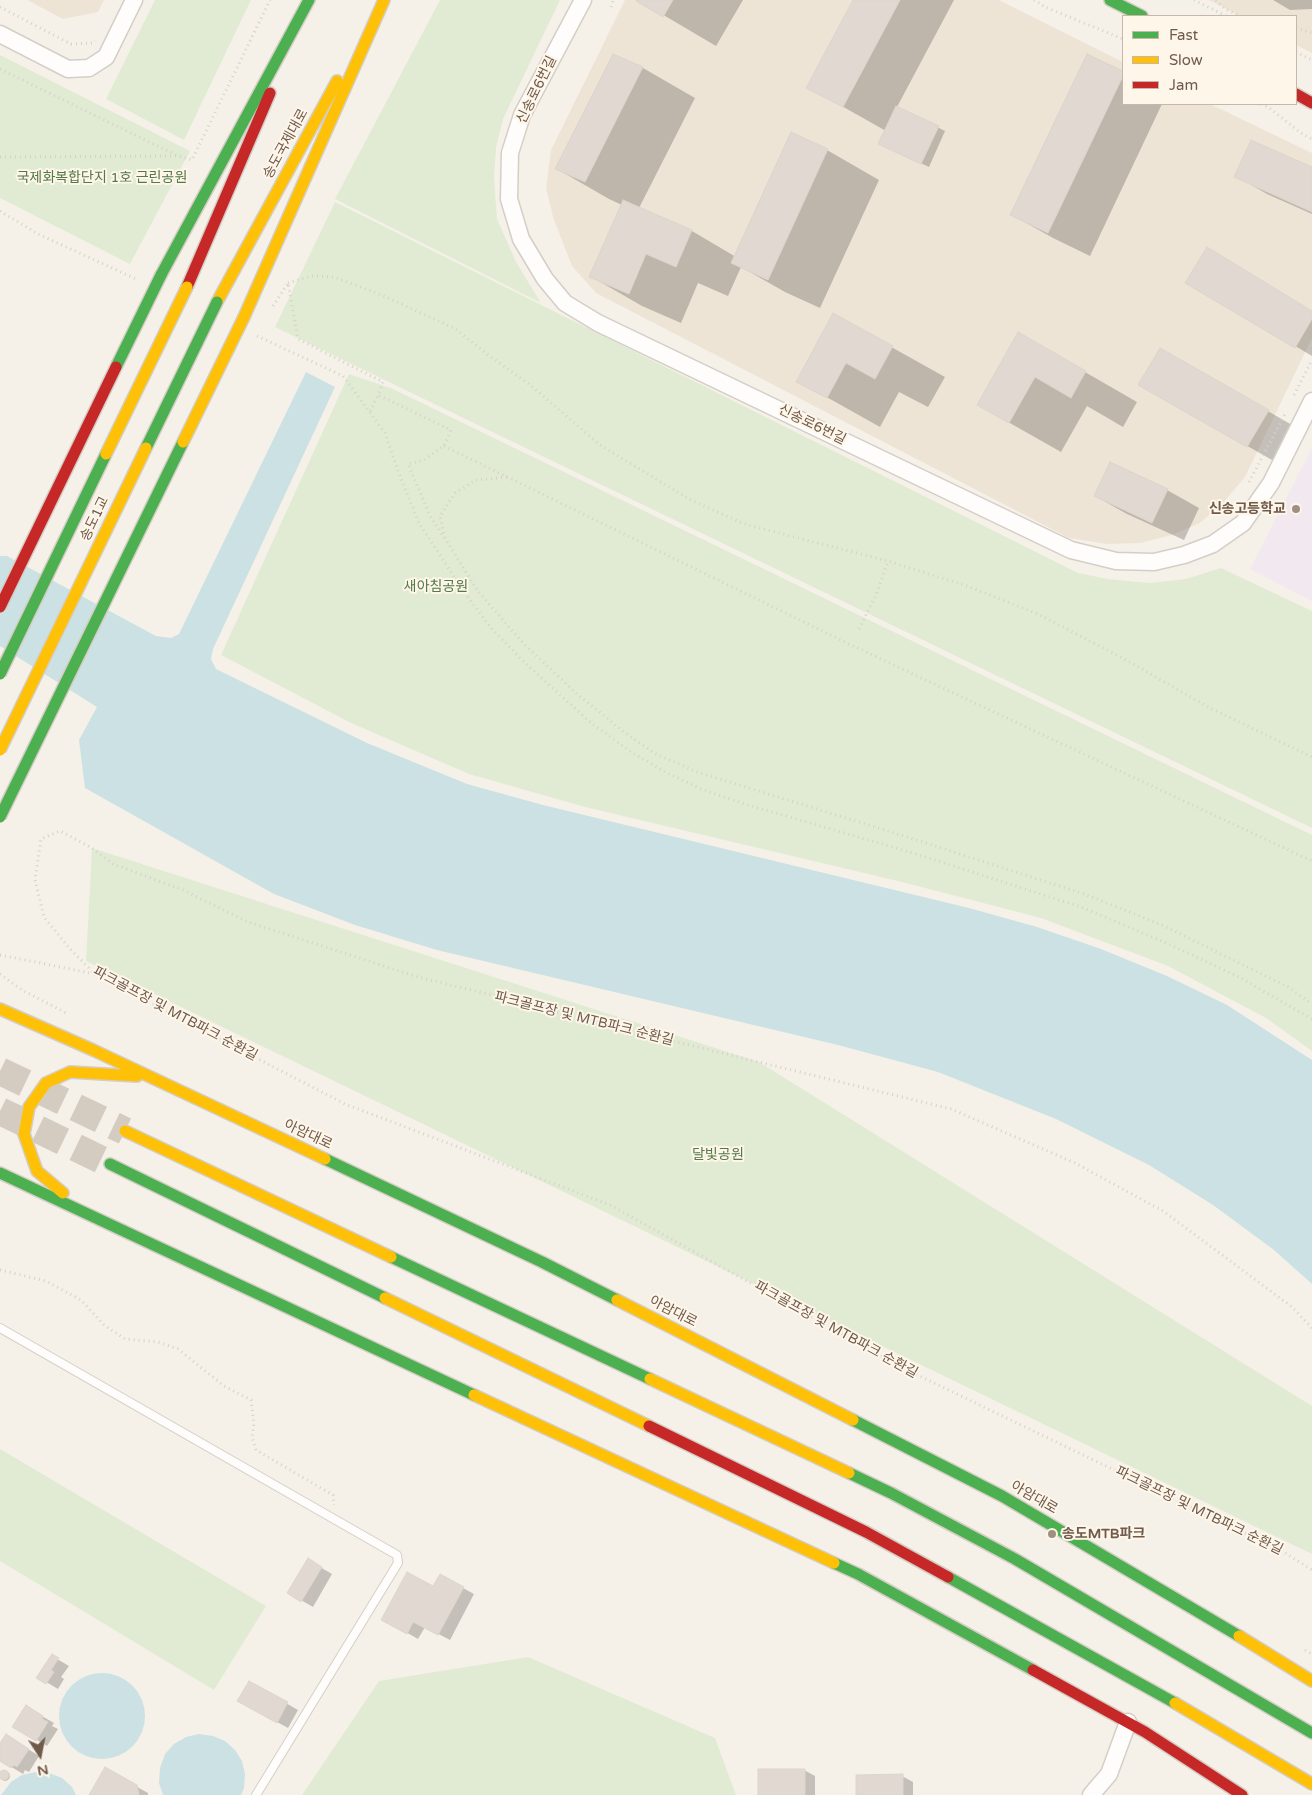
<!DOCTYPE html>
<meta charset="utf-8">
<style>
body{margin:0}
#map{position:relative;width:1312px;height:1795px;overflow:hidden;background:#f5f1e8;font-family:"Varela Round",sans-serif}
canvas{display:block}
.legend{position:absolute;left:1122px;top:15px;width:175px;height:90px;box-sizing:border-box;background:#fdf6e9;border:1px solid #c5b8aa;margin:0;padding:6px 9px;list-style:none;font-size:15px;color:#705a4c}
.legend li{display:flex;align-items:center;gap:10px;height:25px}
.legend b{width:25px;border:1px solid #c5b8aa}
.north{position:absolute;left:15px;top:1730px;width:50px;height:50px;-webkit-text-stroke:4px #fdf6e9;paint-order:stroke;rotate:169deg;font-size:14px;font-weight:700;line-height:20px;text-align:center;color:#705a4c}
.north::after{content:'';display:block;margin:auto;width:18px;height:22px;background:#705a4c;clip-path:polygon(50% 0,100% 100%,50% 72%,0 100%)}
</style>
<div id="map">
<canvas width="1312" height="1795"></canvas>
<ul class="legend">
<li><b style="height:6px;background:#4caf50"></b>Fast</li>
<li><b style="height:6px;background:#ffc107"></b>Slow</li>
<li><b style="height:6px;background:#c62828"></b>Jam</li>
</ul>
<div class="north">N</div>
</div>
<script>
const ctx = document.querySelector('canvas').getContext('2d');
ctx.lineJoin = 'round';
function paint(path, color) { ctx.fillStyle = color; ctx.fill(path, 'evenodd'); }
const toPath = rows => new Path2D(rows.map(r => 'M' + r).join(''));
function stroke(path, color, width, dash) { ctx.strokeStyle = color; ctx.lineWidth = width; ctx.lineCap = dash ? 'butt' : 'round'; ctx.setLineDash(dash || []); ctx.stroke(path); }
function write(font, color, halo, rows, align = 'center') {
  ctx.font = font + ' "Varela Round","Noto Sans KR",sans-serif'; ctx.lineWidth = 4; ctx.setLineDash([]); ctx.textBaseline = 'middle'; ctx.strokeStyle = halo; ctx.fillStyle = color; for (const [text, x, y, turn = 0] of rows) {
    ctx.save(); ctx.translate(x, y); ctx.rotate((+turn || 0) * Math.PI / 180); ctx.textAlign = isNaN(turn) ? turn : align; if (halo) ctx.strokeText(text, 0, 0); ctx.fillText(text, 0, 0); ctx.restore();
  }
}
paint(toPath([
 [27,0,104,0,98,12,63,19],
 [625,0,999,0,1123,62,1123,104,1210,104,1312,153,1312,338,1245,477,1223,503,1200,523,1172,535,1140,543,1107,544,1069,538,596,293,572,266,553,217,546,188,551,150],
 [1209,0,1312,0,1312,53,1296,45,1296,16,1240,16]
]), '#eee4d6');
paint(toPath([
 [1312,448,1312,601,1250,569]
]), '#f2e8f0');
paint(toPath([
 [155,0,251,0,184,140,106,99],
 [440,0,560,0,503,119,496,148,494,177,497,219,516,262,541,303,335,199],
 [0,55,190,151,130,264,0,198],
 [335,202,1078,573,1108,579,1150,583,1186,579,1221,568,1312,611,1312,828,275,327],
 [349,374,391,388,1312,835,1312,1051,1266,1018,1168,966,1041,918,902,882,585,807,469,774,351,723,221,655],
 [92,848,759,1062,1312,1406,1312,1554,86,961],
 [0,1449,266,1606,214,1690,0,1561],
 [528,1657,715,1738,736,1795,302,1795,379,1681]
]), '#e1ebd4');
paint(toPath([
 [306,372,335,387,213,649,211,659,216,669,367,743,467,784,543,805,969,908,1037,927,1101,949,1167,976,1227,1005,1312,1060,1312,1284,1274,1250,1213,1205,1149,1165,1056,1119,938,1072,838,1045,437,950,355,925,274,894,85,788,79,740,97,707,0,646,0,556,7,556,156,636,171,638,179,634],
 '59 1716a43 43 0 1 1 86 0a43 43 0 1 1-86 0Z',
 [199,1734,213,1736,225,1741,235,1750,242,1761,245,1774,244,1788,241,1795,163,1795,159,1783,160,1768,165,1754,174,1744,186,1737],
 [36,1772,49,1773,62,1778,72,1787,76,1795,1,1795,11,1782,22,1775]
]), '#cce1e3');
paint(toPath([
 [638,0,743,0,716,46],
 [854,0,954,0,897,107,945,131,929,167,886,147,886,131,808,87],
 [1273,0,1312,0,1312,9,1290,10],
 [1088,55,1123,72,1123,104,1162,104,1090,256,1053,238,1012,215],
 [613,56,643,68,695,98,639,208,692,231,736,257,827,150,879,180,820,308,785,292,741,267,728,296,698,283,681,323,642,306,590,276,622,205,609,199,557,169],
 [1312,169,1312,214,1267,194,1236,176],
 [1187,282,1312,311,1312,356],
 [834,315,945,377,928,407,899,392,880,427,798,381],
 [1019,334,1137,402,1123,427,1087,406,1061,452,978,405],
 [1160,349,1299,429,1279,464,1140,385],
 [1167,490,1199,508,1184,540,1127,514,1095,496],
 [308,1560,332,1574,313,1607,289,1593],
 [434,1588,463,1588,474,1594,450,1640,425,1627,418,1639,383,1619],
 [52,1656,69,1666,61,1677,64,1679,58,1689,38,1677],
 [249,1682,298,1710,288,1728,239,1701],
 [26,1707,54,1723,52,1726,58,1729,47,1746,14,1726],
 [17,1742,39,1756,29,1772,25,1770,23,1774,0,1760,0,1745],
 [105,1769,148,1793,148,1795,90,1795],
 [804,1770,815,1776,815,1795,759,1795],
 '0 1776a5 5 0 1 1 10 0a5 5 0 1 1-10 0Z',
 [902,1776,913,1782,913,1795,857,1795]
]), '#0003');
const building = toPath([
 [637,0,673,0,663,17,636,1,637,0],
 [853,0,900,0,843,107,806,88,853,0],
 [613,54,643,67,585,182,555,169,613,54],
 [1087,54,1123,71,1123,76,1048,233,1010,215,1087,54],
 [896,106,939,126,921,164,878,144,896,106],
 [791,132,828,149,768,280,731,263,791,132],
 [1251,140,1312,167,1312,212,1234,177,1251,140],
 [623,200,692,230,676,267,646,254,629,294,589,277,623,200],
 [1207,247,1312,311,1312,319,1295,348,1185,283,1207,247],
 [833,313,893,346,875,379,846,363,827,398,796,382,833,313],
 [1018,332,1086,371,1071,398,1035,377,1009,423,977,405,1018,332],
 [1160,348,1269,410,1247,447,1138,385,1160,348],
 [1110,462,1168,489,1152,523,1094,496,1110,462],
 [308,1558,322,1567,301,1602,287,1593,308,1558],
 [407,1572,433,1586,440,1574,464,1587,438,1635,413,1622,407,1634,381,1620,407,1572],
 [52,1654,59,1658,51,1670,54,1672,46,1684,36,1678,52,1654],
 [249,1681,288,1702,277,1723,237,1701,249,1681],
 [26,1705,43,1716,42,1719,48,1722,36,1741,12,1727,26,1705],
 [6,1734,29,1749,17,1767,14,1765,11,1768,0,1761,0,1743,6,1734],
 [105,1767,137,1785,139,1795,89,1795,105,1767],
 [758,1769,805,1769,805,1795,758,1795,758,1769],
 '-1 1775a5 5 0 1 1 10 0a5 5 0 1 1-10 0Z',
 [903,1774,903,1795,856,1795,856,1775,903,1774]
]);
paint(building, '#e1d9d1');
stroke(building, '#ddd4cb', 1);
stroke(toPath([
 [0,1071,125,1131],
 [0,1111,110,1164]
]), '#d4cbc1', 28, [28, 14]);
const lane = toPath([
 [0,1328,397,1555,398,1563,256,1795]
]);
const street = toPath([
 [583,0,522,115,510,153,509,199,521,239,545,279,565,303,598,323,1071,550,1116,561,1154,562,1184,555,1213,544,1243,523,1271,483,1312,401],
 [0,34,68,69,89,68,106,57,134,0],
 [1091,1795,1109,1774,1128,1722]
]);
const fast = toPath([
 [1110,0,1142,16],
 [161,275,309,0],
 [325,1159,542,1262,617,1300],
 [110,1164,385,1298],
 [0,1173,474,1395],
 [391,1257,650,1379],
 [853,1420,1002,1496,1239,1636],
 [849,1473,891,1493,1015,1559,1312,1733],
 [834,1563,858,1574,1033,1670],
 [948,1577,1175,1703]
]);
const slow = toPath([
 [217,302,337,81],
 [244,317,384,0],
 [0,1009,93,1050,325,1159],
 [125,1131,391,1257],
 [63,1193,37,1171,24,1134,29,1107,46,1083,70,1072,137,1076],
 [385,1298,649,1426],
 [617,1300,853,1420],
 [650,1379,849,1473],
 [474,1395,834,1563],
 [1239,1636,1312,1681],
 [1175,1703,1312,1784]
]);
const jam = toPath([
 [1296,94,1312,103],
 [187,287,270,93],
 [649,1426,866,1532,948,1577],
 [1033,1670,1145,1732,1242,1795]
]);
stroke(lane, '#d4cec7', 10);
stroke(street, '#d4cec7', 19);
stroke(fast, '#d4cdc5', 14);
stroke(slow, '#d4cdc5', 14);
stroke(jam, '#d4cdc5', 14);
stroke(toPath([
 [1034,0,1045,7,1123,39],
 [1194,0,1226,16],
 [1216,0,1225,9,1241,16],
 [0,7,71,44,94,43,95,41],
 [611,7,613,0],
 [1296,28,1312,33],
 [1296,52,1312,60],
 [0,69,176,155,192,160,270,0],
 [1261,104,1268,107,1301,133,1312,139],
 [0,157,176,156],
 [0,211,38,234,136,279],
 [288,283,311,276,334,277,384,296,456,329,488,355,529,384,600,445,689,499,744,524,888,561,967,586,1038,614,1126,660,1210,708,1312,757],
 [273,306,288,283,298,339,383,382,378,395,451,430,444,446,424,460,408,464,430,516,443,536],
 [257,336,343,376,385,433,398,471,419,523,466,595,491,628,524,662,590,722,631,752,665,772,701,789,745,804,913,853,1081,907,1162,941,1237,976,1312,1019],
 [1294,395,1312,360],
 [370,411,378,395],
 [444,446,851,645,1312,861],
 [507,477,476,480,455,493,440,516,445,538,477,590,524,644,576,693,624,732,654,753,697,772,904,836,1084,894,1162,925,1288,987,1312,1004],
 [1249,482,1286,412],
 [859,629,876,595,888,561],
 [0,955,95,974],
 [0,974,22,990,66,1013],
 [0,1270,46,1281,81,1300,104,1325,125,1339,158,1342,178,1349,224,1386,251,1400,254,1424,252,1437,256,1450,333,1495,334,1505],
 [1312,1328,1292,1307,1163,1211,1075,1163,951,1109,575,1017,516,1001,418,977,248,922,183,890,113,864,92,848,60,831,41,839,35,880,44,917,70,949,96,975,345,1104,610,1205,903,1368,1282,1551,1312,1570],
 [1305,1650,1312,1654]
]), '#d6d0ca', 3, [1, 4]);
stroke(lane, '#fefdfc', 8);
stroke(street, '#fefdfc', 16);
stroke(fast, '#4caf50', 11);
stroke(slow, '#ffc107', 11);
stroke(jam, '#c62828', 11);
const fastBridge = toPath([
 [116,367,161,275],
 [146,448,217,302],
 [0,674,106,454],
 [0,817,183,442]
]);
const slowBridge = toPath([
 [183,442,244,317],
 [106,454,187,287],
 [0,750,146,448]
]);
const jamBridge = toPath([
 [0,607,116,367]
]);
stroke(fastBridge, '#d4cdc5', 14, []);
stroke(slowBridge, '#d4cdc5', 14, []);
stroke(jamBridge, '#d4cdc5', 14, []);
stroke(fastBridge, '#4caf50', 11);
stroke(slowBridge, '#ffc107', 11);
stroke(jamBridge, '#c62828', 11);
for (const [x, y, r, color] of [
 [1296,509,5,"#9f8f83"],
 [1052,1534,5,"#9f8f83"]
]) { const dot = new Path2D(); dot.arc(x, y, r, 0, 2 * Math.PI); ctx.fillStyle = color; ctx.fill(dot); stroke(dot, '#fdf6e9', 2); }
write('14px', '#705a4c', '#fdf6e9', [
 ["신송로6번길",537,90,-64],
 ["송도국제대로",286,144,-61],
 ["신송로6번길",812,425,26],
 ["송도1교",95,519,-64],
 ["파크골프장 및 MTB파크 순환길",175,1014,28],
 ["파크골프장 및 MTB파크 순환길",584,1019,14],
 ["아암대로",308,1135,25],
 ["아암대로",673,1312,27],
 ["파크골프장 및 MTB파크 순환길",836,1330,29],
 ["아암대로",1034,1498,30],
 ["파크골프장 및 MTB파크 순환길",1199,1511,26]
]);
write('14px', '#547a48', '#fdf6e9', [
 ["국제화복합단지 1호 근린공원",102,178],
 ["새아침공원",436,587],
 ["달빛공원",718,1155]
]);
write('bold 14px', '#705a4c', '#fdf6e9', [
 ["신송고등학교",1286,509],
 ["송도MTB파크",1062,1534,"left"]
], 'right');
</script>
